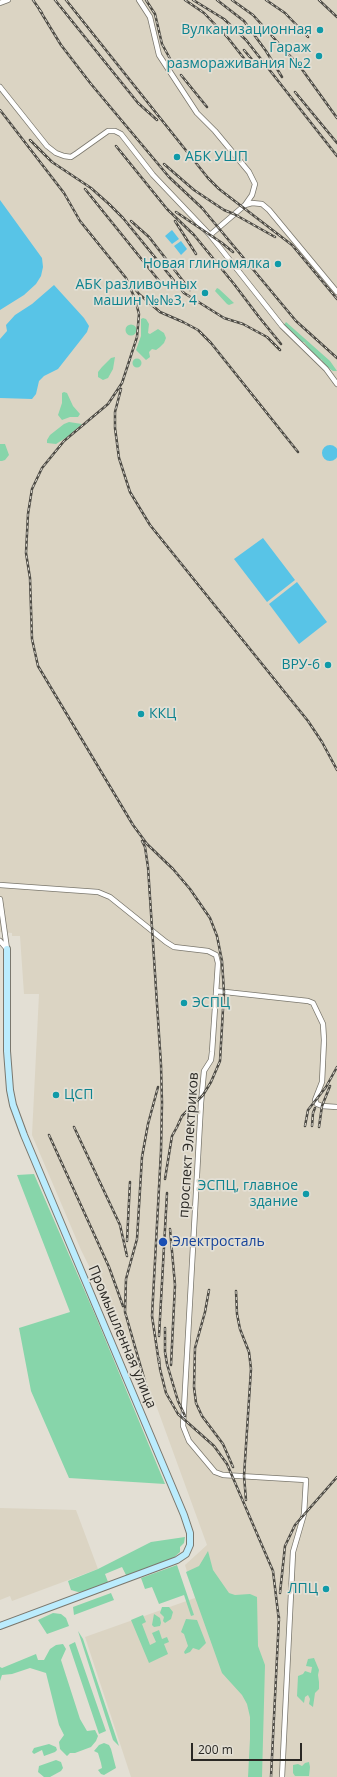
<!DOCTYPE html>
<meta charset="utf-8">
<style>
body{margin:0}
#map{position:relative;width:337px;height:1777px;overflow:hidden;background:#e3dfd4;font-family:"Open Sans",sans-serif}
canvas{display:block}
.scale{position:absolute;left:191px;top:1743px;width:111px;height:18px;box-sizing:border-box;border:2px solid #2a2824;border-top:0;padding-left:5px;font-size:12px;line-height:14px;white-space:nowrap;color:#2a2824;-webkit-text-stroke:3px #e3dfd4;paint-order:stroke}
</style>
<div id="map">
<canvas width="337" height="1777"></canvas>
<div class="scale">200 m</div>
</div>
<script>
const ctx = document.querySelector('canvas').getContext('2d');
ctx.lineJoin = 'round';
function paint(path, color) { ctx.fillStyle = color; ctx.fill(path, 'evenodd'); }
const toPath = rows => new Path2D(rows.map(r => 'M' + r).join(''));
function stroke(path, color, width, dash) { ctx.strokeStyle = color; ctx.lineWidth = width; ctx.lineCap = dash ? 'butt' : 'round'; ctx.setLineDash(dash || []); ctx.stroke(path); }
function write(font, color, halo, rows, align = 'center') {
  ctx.font = font + ' "Open Sans",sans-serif'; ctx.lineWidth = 3.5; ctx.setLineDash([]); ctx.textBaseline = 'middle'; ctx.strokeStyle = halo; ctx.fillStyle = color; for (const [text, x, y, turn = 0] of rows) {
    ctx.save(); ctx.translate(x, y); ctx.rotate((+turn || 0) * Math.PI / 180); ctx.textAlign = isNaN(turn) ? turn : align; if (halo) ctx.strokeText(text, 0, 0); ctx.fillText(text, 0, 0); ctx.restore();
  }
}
paint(toPath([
 [0,0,337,0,337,1777,131,1777,85,1637,195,1598,185,1565,207,1545,156,1405,145,1404,130,1348,81,1250,32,1135,39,994,24,994,20,936,12,936,12,933,0,932],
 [0,1508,76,1510,98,1569,12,1601,10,1596,0,1600]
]), '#dbd4c3');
paint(toPath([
 [217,288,219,289,234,303,229,305,227,304,215,291],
 [143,318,146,319,149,324,148,333,150,334,158,329,164,333,166,338,164,343,160,347,156,350,152,349,149,352,150,357,146,360,136,350,141,336,141,319],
 [286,322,330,361,337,371,333,371,326,366,321,359,317,359,304,342,301,342,284,325],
 '125.5 330a5.5 5.5 0 1 1 11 0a5.5 5.5 0 1 1-11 0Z',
 [115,357,113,369,108,378,103,380,98,377,98,372,102,367,111,358],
 '132.5 363a4.5 4.5 0 1 1 9 0a4.5 4.5 0 1 1-9 0Z',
 [64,392,67,393,73,406,80,414,78,417,70,417,62,420,58,415,62,403,62,393],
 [69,422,82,424,67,437,56,444,47,443,47,440,50,435,64,424],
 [0,444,5,444,9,455,5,460,2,461,0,461],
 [34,1174,96,1317,165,1484,69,1478,31,1391,19,1328,70,1312,17,1175],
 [185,1537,184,1543,180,1547,180,1552,169,1562,127,1577,122,1567,105,1574,108,1582,104,1585,89,1591,78,1592,71,1590,68,1581,98,1569,151,1542],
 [208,1551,213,1570,229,1593,235,1595,250,1594,257,1597,258,1646,265,1665,262,1777,248,1777,250,1739,250,1717,247,1704,242,1695,222,1673,186,1572,199,1566],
 [177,1565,194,1615,191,1616,184,1595,159,1604,152,1587,145,1589,141,1578],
 [111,1593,114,1600,74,1615,73,1607],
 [162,1607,169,1607,173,1612,171,1619,165,1623,163,1621,164,1617,160,1613],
 [53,1613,61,1614,66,1618,69,1626,47,1634,38,1620],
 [154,1614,160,1618,161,1623,160,1626,154,1627,152,1625],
 [143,1615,146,1622,142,1624,150,1645,156,1642,152,1633,159,1630,162,1639,167,1637,169,1642,164,1644,168,1654,149,1663,131,1620],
 [186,1619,197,1620,206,1643,199,1650,193,1648,190,1652,185,1654,184,1652,188,1646,184,1634,181,1632],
 [78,1631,83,1639,119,1746,113,1740],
 [75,1642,106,1731,99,1734,69,1645],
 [63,1644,66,1649,61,1660,80,1719,87,1731,95,1730,98,1736,96,1741,91,1747,75,1753,70,1753,67,1756,60,1749,59,1742,64,1735,59,1725,46,1673,30,1668,12,1674,2,1675,0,1681,0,1667,2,1668,36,1654,38,1660,44,1660,50,1649,56,1645],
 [314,1658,319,1670,318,1675,319,1682,319,1689,315,1693,313,1707,309,1704,310,1699,308,1695,305,1697,304,1703,297,1696,298,1676,303,1674,305,1671,311,1673,312,1667,306,1666,308,1659],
 [104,1743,109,1745,111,1749,116,1768,104,1775,101,1774,98,1770,102,1768,101,1763,98,1753,94,1751,99,1745],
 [49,1744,56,1747,57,1750,55,1752,44,1756,42,1750,34,1754,32,1752,34,1748],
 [56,1760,61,1762,63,1768,61,1771,50,1777,44,1777,38,1772,39,1766],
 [309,1762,310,1767,309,1776,295,1776,293,1773,293,1765,298,1764,302,1766,305,1763]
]), '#87d5aa');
paint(toPath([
 [0,200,42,258,43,267,41,276,36,284,24,295,0,310],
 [172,230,179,239,172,244,165,236],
 [181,241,187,249,181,255,174,246],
 [54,285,84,318,89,326,87,332,58,369,44,376,39,381,36,394,32,399,0,398,0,339,7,331,6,325,15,315,32,304],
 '322 453a8 8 0 1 1 16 0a8 8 0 1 1-16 0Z',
 [263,538,295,580,267,602,234,559],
 [297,582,327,622,299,644,269,604]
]), '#58c4e7');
const street = toPath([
 [139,0,150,17,159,55,197,113,215,131,249,172,255,184,252,195,245,205],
 [0,3,8,0],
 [0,87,47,146,56,153,64,156,71,157,77,153,108,131,115,131,121,134,153,175,210,235,282,326,326,369,337,384],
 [210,235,245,205,252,203,262,204,269,210,337,292],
 [0,885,98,892,110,897,166,942,174,947,208,951,216,955,218,963,212,1052,211,1060,204,1071,201,1103,183,1426,189,1441,215,1472,223,1475,306,1480,304,1514,293,1552,282,1777],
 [0,899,7,949],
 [0,941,7,949],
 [216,991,308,1001,313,1003,323,1024,324,1040,322,1082,315,1100,317,1104,322,1106,337,1107]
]);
const secondary = toPath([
 [0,1626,177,1560,186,1554,190,1545,190,1533,184,1515,24,1135,13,1105,10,1090,7,1051,7,949]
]);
stroke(street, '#7a776d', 6);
stroke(secondary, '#7a776d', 8);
stroke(street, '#fff', 4.5);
stroke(secondary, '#bbecfd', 6);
const rail = toPath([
 [33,0,42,13],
 [55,0,138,103,157,120],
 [66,0,208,178,219,189,292,245,337,299],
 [146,0,155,14,162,44,174,66],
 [185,0,204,13,228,38,246,61],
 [193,0,224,19,246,40,337,156],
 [217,0,244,21,266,51,282,77],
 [232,0,253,15,301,68,337,118],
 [266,0,285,13,308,37],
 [319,0,337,17],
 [39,9,61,45,91,84,169,177,202,208,296,321,337,358],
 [244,50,254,62],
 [181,75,207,107],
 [295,92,337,143],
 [0,110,64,193,80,221,126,278,135,299,139,314,137,337,122,383,108,404,64,441,42,468,32,489,28,514,26,553,30,578,32,639,38,666,133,825,147,844,173,869,190,889,210,918,217,936,222,961,224,992,220,1061,211,1082,203,1095,182,1116,177,1127,172,1136,165,1179],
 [30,140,52,162,91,188,109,204,123,218,184,293,224,318,243,324,267,337,280,350],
 [116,146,167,209,194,235,234,284,259,317,281,344],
 [164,164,194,190,224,210,234,214,275,237],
 [85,189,160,282],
 [176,212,222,243,233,252],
 [131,221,149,237,190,290],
 [175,221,196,254],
 [132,285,139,294,160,312,183,322,198,330,211,343,298,452],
 [121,389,115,412,115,428,119,458,130,492,150,525,308,721,322,742,337,770],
 [142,841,145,847,148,867,161,1065,162,1103,161,1151,152,1316,159,1363],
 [305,1126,308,1110,326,1087,337,1067],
 [312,1126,313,1113,315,1108],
 [74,1127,120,1225,127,1256],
 [319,1127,322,1106,330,1086],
 [49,1135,109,1267,123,1306],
 [170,1229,175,1285,171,1365],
 [127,1241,130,1182],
 [209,1290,205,1312,195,1348,194,1387,196,1403,202,1416,223,1444,233,1467],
 [236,1291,237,1314,240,1329,249,1352,251,1369,244,1476,246,1500],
 [165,1328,165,1352,167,1364,178,1401,185,1416],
 [159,1336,167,1193],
 [159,1358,160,1369,166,1393,178,1414,214,1446,227,1464,273,1571,279,1621],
 [148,1392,125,1312,126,1279,137,1239,142,1157,148,1124,158,1087],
 [280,1593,285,1546,295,1525,337,1477],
 [271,1777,279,1617]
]);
stroke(rail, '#4d4b45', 2.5);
stroke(rail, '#e3dfd4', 1, [3]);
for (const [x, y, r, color] of [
 [320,30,4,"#0f9aa8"],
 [319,56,4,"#0f9aa8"],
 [177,157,4,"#0f9aa8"],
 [278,264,4,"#0f9aa8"],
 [205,293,4,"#0f9aa8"],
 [328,665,4,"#0f9aa8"],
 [141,714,4,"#0f9aa8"],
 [184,1003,4,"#0f9aa8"],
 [56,1095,4,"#0f9aa8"],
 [306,1194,4,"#0f9aa8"],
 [163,1242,5,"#1a4fb4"],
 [326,1589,4,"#0f9aa8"]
]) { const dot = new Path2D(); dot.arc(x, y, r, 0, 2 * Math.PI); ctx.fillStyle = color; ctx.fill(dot); stroke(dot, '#e3dfd4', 1.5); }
write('14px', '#0d838f', '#e3dfd4', [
 ["Вулканизационная",312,30],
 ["Гараж",311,48],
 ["размораживания №2",311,64],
 ["АБК УШП",185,157,"left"],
 ["Новая глиномялка",270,264],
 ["АБК разливочных",197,285],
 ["машин №№3, 4",197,301],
 ["ВРУ-6",320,665],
 ["ККЦ",149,714,"left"],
 ["ЭСПЦ",192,1003,"left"],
 ["ЦСП",64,1095,"left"],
 ["ЭСПЦ, главное",298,1186],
 ["здание",298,1202],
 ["ЛПЦ",318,1589]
], 'right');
write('14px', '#2a2824', '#e3dfd4', [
 ["проспект Электриков",189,1145,-86],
 ["Промышленная улица",122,1337,67]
]);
write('14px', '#164399', '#e3dfd4', [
 ["Электросталь",172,1242]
], 'left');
</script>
